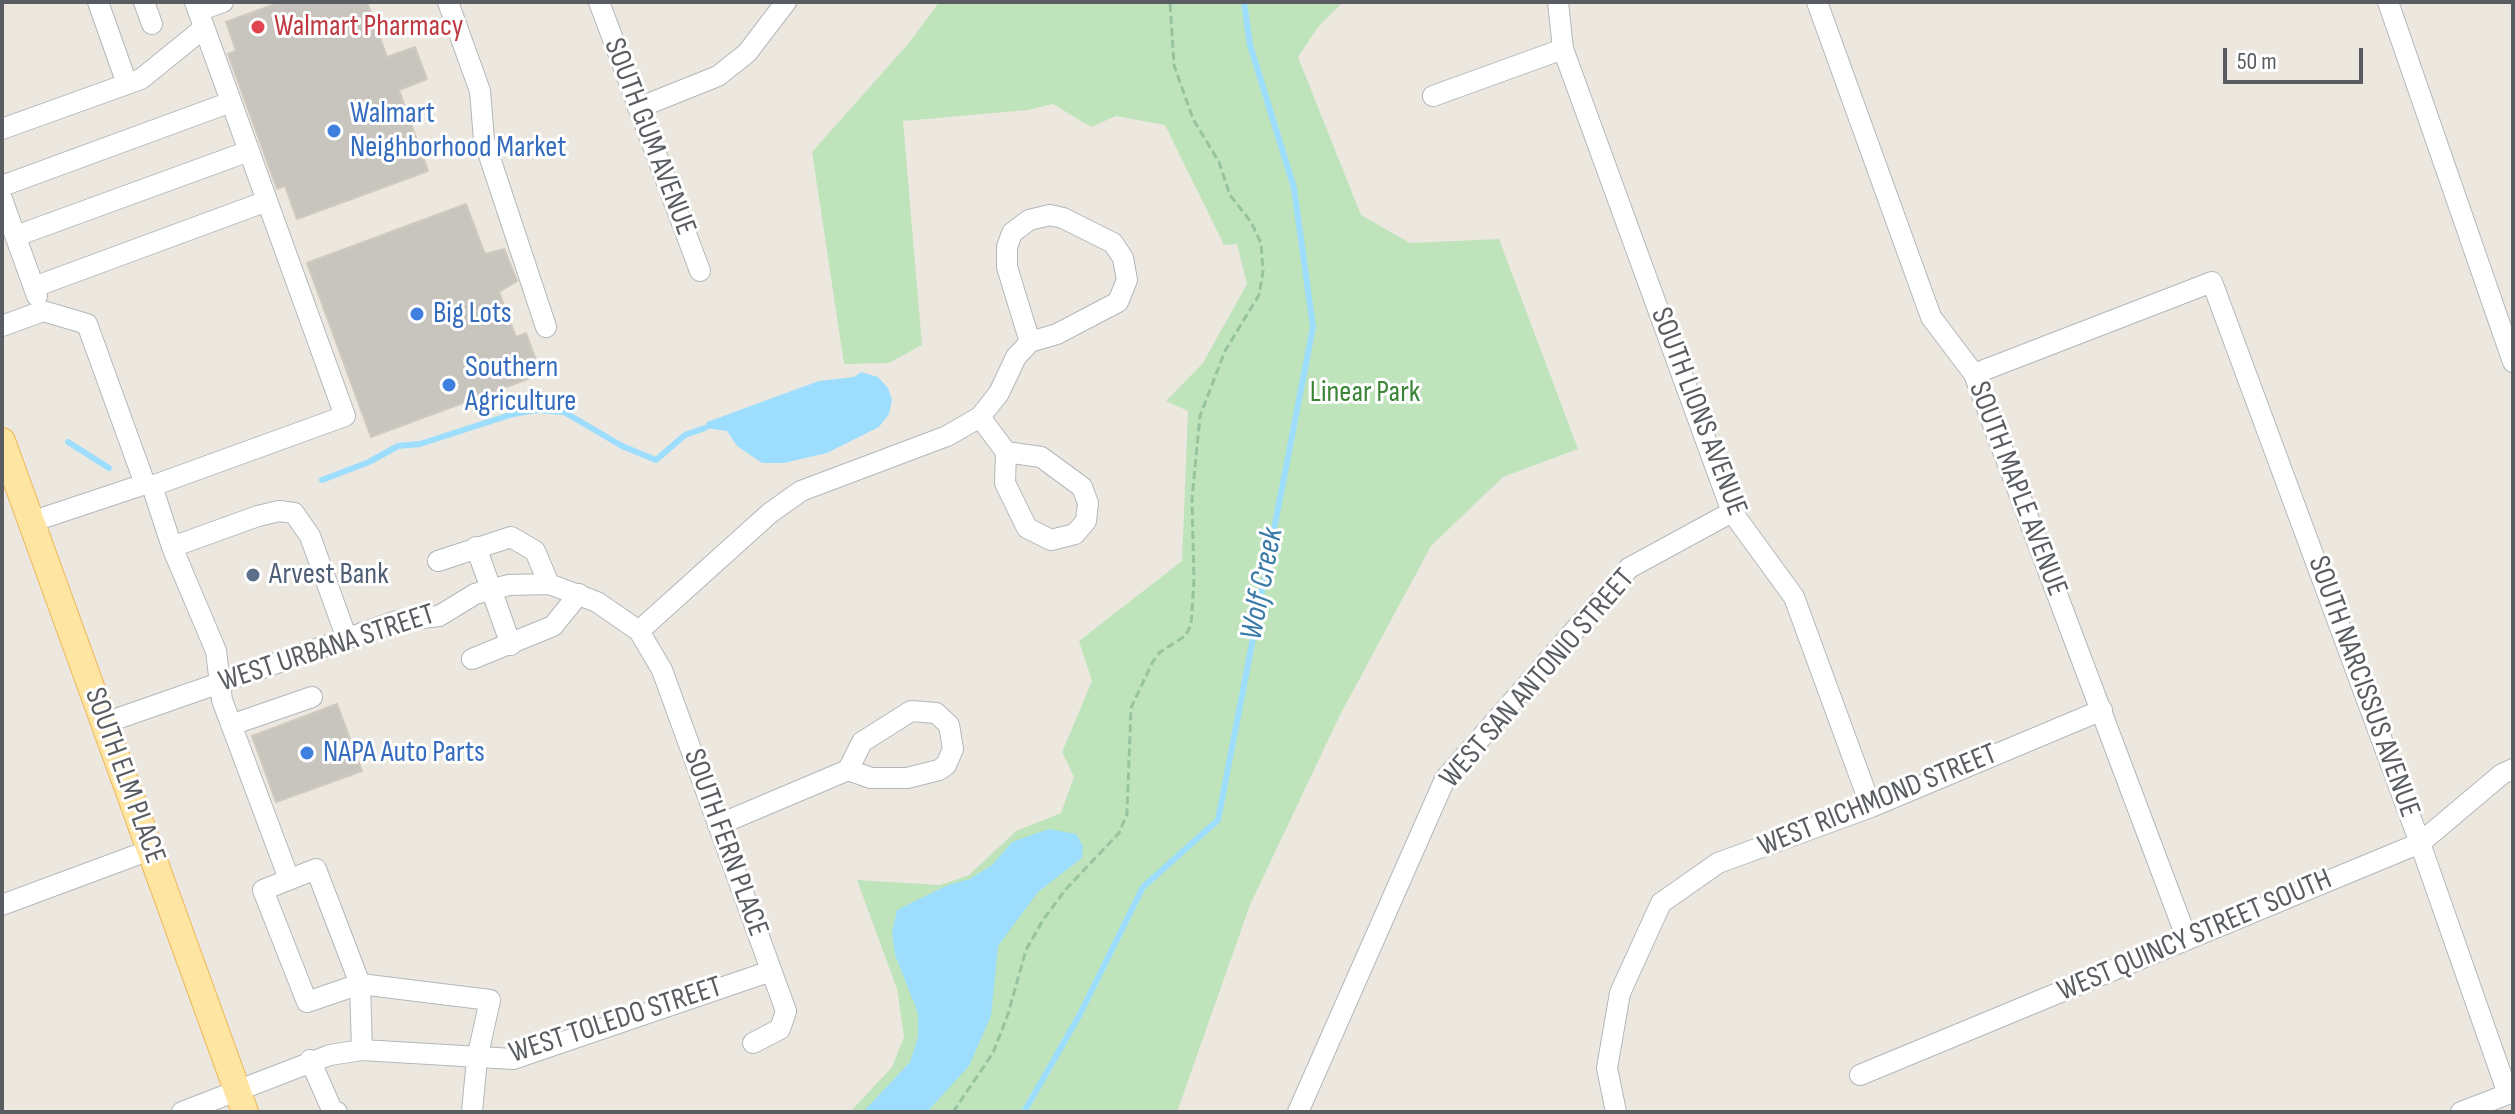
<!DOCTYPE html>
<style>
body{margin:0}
#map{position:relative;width:2515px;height:1114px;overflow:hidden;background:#ece8e0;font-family:"Sofia Sans Condensed",sans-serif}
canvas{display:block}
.frame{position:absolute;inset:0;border:4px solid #595d61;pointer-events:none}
.scale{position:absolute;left:2223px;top:48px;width:140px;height:36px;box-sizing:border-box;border:4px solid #595d61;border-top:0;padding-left:10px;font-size:24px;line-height:28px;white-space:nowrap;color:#595d61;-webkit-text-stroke:6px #fff;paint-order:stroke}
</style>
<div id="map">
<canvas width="2515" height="1114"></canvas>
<div class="frame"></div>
<div class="scale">50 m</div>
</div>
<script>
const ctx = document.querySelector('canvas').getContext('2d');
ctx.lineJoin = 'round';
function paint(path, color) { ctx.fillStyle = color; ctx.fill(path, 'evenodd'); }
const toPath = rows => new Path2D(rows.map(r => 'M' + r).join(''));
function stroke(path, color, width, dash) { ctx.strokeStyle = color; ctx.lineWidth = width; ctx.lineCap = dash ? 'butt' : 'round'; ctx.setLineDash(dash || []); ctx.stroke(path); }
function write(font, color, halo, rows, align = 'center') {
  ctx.font = font + ' "Sofia Sans Condensed",sans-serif'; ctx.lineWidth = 6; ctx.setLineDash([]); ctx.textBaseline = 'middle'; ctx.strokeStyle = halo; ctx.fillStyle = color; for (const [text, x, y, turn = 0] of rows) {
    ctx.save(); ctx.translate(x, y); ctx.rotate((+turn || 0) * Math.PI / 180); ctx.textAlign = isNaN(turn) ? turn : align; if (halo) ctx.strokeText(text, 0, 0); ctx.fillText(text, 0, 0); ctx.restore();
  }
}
paint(toPath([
 [939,2,1343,2,1318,27,1298,57,1361,215,1410,243,1499,239,1578,449,1503,477,1431,546,1340,715,1250,905,1177,1112,850,1112,892,1067,904,1037,897,989,857,880,940,885,969,875,1016,831,1061,813,1074,777,1062,752,1092,681,1079,641,1182,561,1188,411,1166,401,1203,363,1247,284,1237,244,1224,245,1165,125,1116,116,1091,127,1053,104,1028,110,903,121,922,345,889,363,844,364,812,152,909,43]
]), '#bfe4bc');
paint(toPath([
 [861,372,878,377,888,388,892,400,889,414,879,427,827,453,784,463,762,463,737,446,727,431,705,428,707,422,819,381,854,377],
 [1049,829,1076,834,1083,846,1082,858,1038,892,998,946,991,1016,969,1066,927,1112,863,1112,910,1062,918,1037,918,1013,895,955,892,932,897,910,948,885,970,879,992,865,1012,842]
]), '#9dddfe');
stroke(toPath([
 [68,442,109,468],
 [322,480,369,462,398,446,420,444,513,414,537,410,564,412,622,446,656,460,685,435,705,428],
 [1024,1112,1079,1016,1143,887,1218,820,1313,327,1294,188,1250,45,1244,2]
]), '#9dddfe', 6);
const building = toPath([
 [281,2,367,2,387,57,415,47,427,79,399,90,428,171,297,219,285,186,277,189,228,54,236,51,226,22,281,2],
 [466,204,485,254,504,249,517,281,499,292,516,337,526,333,541,374,371,437,307,263,466,204],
 [337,704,362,771,276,802,252,736,337,704]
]);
paint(building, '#c8c5bf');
stroke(building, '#d0c9be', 2);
const minor = toPath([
 [98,2,127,84],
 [144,2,152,24],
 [448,2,480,91,484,140,546,327],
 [599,2,700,271],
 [1558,2,1563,49,1732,512,1794,597,1871,807],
 [1817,2,1931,317,1974,374,2187,939],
 [2388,2,2513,362],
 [198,11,223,2],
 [1433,96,1563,49],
 [638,108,718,76,747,53,786,2],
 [2,129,141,79,204,28],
 [2,186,231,102],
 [2,199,37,296],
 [16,236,249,151],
 [34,287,267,201],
 [2,326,43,311,87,324,145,484],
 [1974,374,2212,282,2420,843,2508,1094,2461,1112],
 [980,417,1006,452,1005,483,1027,528,1051,540,1075,534,1086,521,1088,503,1082,487,1041,457,1006,452],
 [152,486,172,547,216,651,222,700,289,879],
 [31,522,145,484,152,486,345,416,195,2],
 [172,547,258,516,279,511,294,513,310,536,347,639],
 [476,547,511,645],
 [438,561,511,537,535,551,549,584],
 [639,631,770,513,801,491,947,436,980,417,999,393,1016,357,1030,342,1057,334,1118,302,1127,280,1123,258,1113,243,1063,218,1050,215,1029,220,1012,233,1007,247,1007,267,1030,342],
 [472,659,553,626,579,594],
 [105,723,397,621,439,616,475,594,509,585,549,584,597,602,639,631,662,670,786,1011,780,1029,753,1043],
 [231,725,312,697],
 [718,825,848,770,862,742,911,711,936,713,949,725,953,749,946,765,939,770,907,778,871,778,848,770],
 [2,905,150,850],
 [362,1050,360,984,316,869,263,890,307,1002,360,984,490,1000,477,1059,472,1112],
 [310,1060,333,1112,337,1112],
 [1860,1075,2420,843,2502,774,2513,769],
 [182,1112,330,1055,362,1050,513,1059,771,971],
 [1298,1112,1445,779,1629,568,1732,512],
 [1616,1112,1607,1068,1620,993,1661,903,1718,863,1871,807,2102,710]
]);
const major = toPath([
 [2,441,245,1112]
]);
stroke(minor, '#b3b7bb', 22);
stroke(major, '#f0b555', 28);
stroke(toPath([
 [953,1112,993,1053,1008,1014,1026,950,1043,920,1066,889,1119,833,1127,814,1131,708,1152,663,1160,652,1185,636,1191,625,1194,580,1192,499,1200,416,1225,351,1259,295,1263,272,1261,243,1251,222,1230,195,1219,162,1193,119,1174,65,1170,2]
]), '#95c49e', 3, [8, 4]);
stroke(minor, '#fff', 20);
stroke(major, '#fee6a2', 26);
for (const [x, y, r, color] of [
 [258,27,8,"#e0444e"],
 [334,131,8,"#3f7fe0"],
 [417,314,8,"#3f7fe0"],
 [449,385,8,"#3f7fe0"],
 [253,575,8,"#5c6f8a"],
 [307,753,8,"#3f7fe0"]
]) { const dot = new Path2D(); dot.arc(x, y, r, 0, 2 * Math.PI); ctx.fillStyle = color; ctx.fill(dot); stroke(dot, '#fff', 3); }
write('30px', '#be3a42', '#fff', [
 ["Walmart Pharmacy",274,27]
], 'left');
write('30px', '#366cbe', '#fff', [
 ["Walmart",350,114],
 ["Neighborhood Market",350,148],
 ["Big Lots",433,314],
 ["Southern",465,368],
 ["Agriculture",465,402],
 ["NAPA Auto Parts",323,753]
], 'left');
write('30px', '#595d61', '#fff', [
 ["SOUTH GUM AVENUE",649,137,69],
 ["SOUTH LIONS AVENUE",1698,412,69],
 ["SOUTH MAPLE AVENUE",2017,489,69],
 ["WEST URBANA STREET",327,649,-18],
 ["WEST SAN ANTONIO STREET",1538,679,-49],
 ["SOUTH NARCISSUS AVENUE",2363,687,70],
 ["SOUTH ELM PLACE",124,776,70],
 ["WEST RICHMOND STREET",1878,801,-22],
 ["SOUTH FERN PLACE",725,843,70],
 ["WEST QUINCY STREET SOUTH",2195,936,-23],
 ["WEST TOLEDO STREET",616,1021,-18]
]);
write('30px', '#398435', '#fff', [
 ["Linear Park",1365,393]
]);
write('30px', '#4e5e75', '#fff', [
 ["Arvest Bank",269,575]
], 'left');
write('italic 32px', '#3a7aa7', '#fff', [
 ["Wolf Creek",1263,584,-79]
]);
</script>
